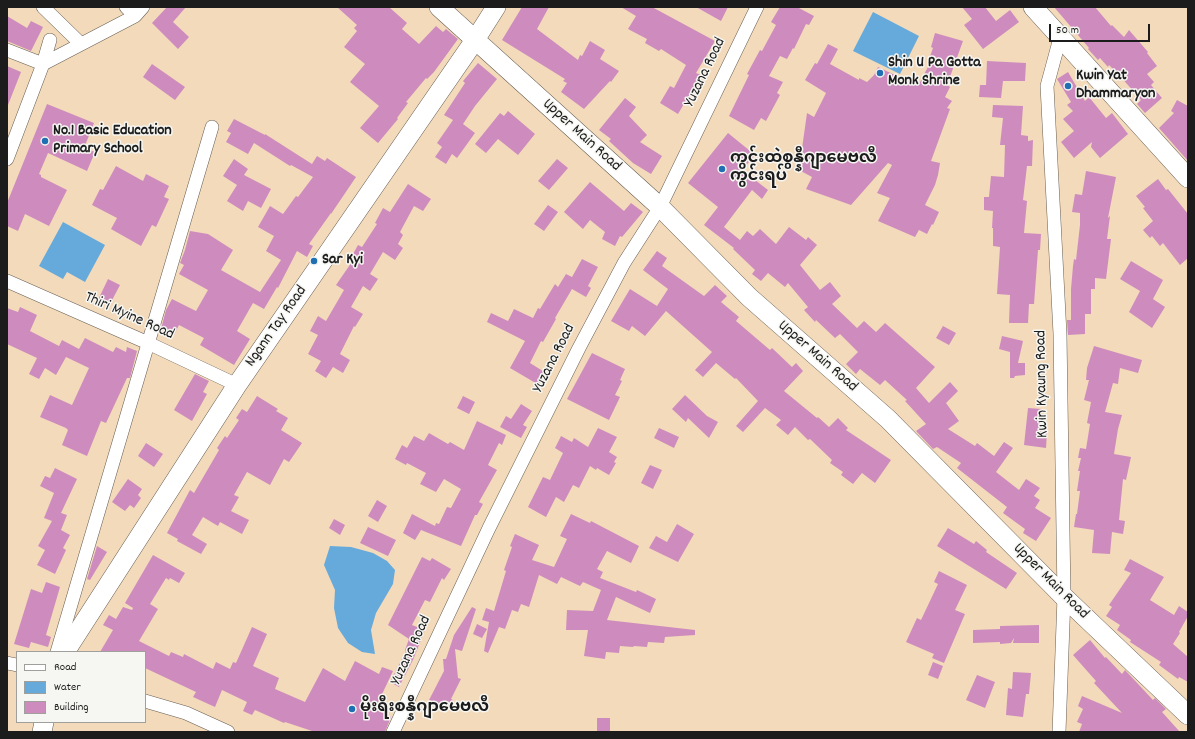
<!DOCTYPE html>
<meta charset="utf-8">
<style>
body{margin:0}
#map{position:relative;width:1195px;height:739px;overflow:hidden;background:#f3daba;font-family:Dekko,sans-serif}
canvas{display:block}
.frame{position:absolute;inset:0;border:8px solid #1c1c1c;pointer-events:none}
.legend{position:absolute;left:16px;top:651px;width:130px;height:72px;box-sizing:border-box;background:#f6f6f2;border:1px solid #9f9f9c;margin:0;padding:5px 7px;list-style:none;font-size:12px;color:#1c1c1c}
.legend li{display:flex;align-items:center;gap:8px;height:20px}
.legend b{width:20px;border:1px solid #9f9f9c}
.scale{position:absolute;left:1049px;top:24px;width:101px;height:18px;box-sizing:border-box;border:2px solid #1c1c1c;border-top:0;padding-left:5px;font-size:12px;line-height:14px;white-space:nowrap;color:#1c1c1c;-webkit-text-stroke:3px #f6f6f2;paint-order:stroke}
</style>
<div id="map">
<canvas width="1195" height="739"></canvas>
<div class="frame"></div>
<ul class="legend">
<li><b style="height:5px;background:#fff"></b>Road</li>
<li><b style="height:11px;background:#65aadb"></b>Water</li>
<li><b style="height:11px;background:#ce8cbe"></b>Building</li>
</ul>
<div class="scale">50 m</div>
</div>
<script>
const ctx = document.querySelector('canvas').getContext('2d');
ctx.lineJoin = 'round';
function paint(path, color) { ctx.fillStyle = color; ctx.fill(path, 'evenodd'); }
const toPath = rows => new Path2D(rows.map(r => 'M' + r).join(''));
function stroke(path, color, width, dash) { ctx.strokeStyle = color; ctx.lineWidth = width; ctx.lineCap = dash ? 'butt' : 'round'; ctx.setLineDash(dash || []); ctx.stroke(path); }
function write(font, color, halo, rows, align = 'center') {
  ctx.font = font + ' Dekko,"Noto Sans Myanmar",sans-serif'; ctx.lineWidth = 3; ctx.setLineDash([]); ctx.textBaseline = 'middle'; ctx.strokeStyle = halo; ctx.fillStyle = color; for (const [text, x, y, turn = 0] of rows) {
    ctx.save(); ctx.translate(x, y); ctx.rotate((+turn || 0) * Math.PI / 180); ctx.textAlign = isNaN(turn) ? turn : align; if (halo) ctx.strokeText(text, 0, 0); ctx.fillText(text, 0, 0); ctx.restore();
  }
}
paint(toPath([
 [873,12,919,36,900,74,853,51],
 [63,222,105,245,85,282,67,272,63,279,39,266],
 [330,546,351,547,373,553,387,561,395,570,393,584,376,613,371,630,375,654,362,652,348,643,338,628,334,608,335,590,324,565]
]), '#65aadb');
paint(toPath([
 [167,7,186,7,173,22,189,37,178,49,152,23],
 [337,7,389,7,407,23,402,29,419,44,436,26,443,32,446,29,458,39,434,72,427,79,426,78,406,102,408,103,397,118,398,119,378,143,360,128,379,106,350,82,365,64,344,47,357,31,354,28,357,25],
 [522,7,549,7,537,29,578,60,580,55,582,56,590,41,605,50,600,59,619,71,611,82,610,81,584,109,561,92,567,83,563,81,565,79,502,40],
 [621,7,652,7,715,41,696,73,701,75,678,114,660,103,670,86,674,88,686,65,661,49,659,51,645,43,647,39,628,29,636,16],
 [696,7,728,7,721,21],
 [780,7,797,7,814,16,809,25,806,24,794,49,793,48,787,59,780,56,769,76,783,82,777,93,780,95,766,121,761,118,754,130,729,116,749,75,747,74,760,50,762,51,776,25,771,22],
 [962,7,985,7,996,21,1010,10,1019,22,983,49,964,25,972,19],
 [1054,7,1095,7,1111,26,1112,25,1124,37,1129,30,1148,52,1147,53,1157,66,1147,74,1154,82,1151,85,1162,98,1145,113,1137,104,1141,100,1120,76,1109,65,1108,67,1100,58,1098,60,1088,49,1089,48],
 [7,16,27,28,31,21,43,27,31,51,7,41],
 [935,33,963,41,947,85,950,87,945,97,952,101,947,108,950,109,931,161,940,163,938,175,935,185,925,205,939,212,933,225,932,224,927,234,919,230,915,237,878,221,890,198,877,193,892,165,888,163,851,205,806,189,812,177,799,170,807,113,814,117,826,93,805,80,815,63,817,64,828,44,838,49,830,64,859,80,859,78,867,82,874,75,878,67,916,85,917,83,919,84,930,63,928,62,933,48,931,47],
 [987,61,1026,63,1025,81,1003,81,1001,98,979,97,980,85,986,85],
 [478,63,497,79,475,106,463,124,475,133,457,158,452,154,446,164,435,157,442,147,437,143,453,120,444,115,465,83,463,81],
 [152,64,185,87,175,100,143,77],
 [7,66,21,72,8,105,7,105],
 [1068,72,1085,101,1089,97,1106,118,1112,113,1128,134,1100,158,1091,147,1092,142,1074,158,1061,142,1074,131,1063,119,1073,111,1067,105,1071,102,1057,79],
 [625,98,636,107,629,116,647,135,640,142,662,156,651,174,633,163,609,141,611,139,599,130],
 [1177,100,1188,106,1188,161,1159,128,1174,113,1171,111],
 [47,104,94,123,84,148,95,152,87,171,48,153,39,174,41,175,41,177,67,190,49,226,25,214,18,231,7,226,7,203],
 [993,105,1023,106,1021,135,1028,136,1028,141,1033,140,1032,166,1027,166,1023,200,1027,201,1024,233,1041,234,1040,250,1038,250,1034,304,1029,304,1028,323,1009,323,1010,295,997,294,1000,247,993,246,993,228,992,228,993,211,984,210,984,197,989,197,991,176,1004,177,1005,145,1000,145,1003,118,992,117],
 [508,111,535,134,518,155,498,139,486,153,475,144,500,113,504,116],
 [234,119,265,135,265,134,312,164,317,156,325,161,327,158,356,177,331,214,331,213,309,244,313,246,307,257,297,251,278,288,277,287,264,309,253,303,237,331,250,339,234,365,200,345,204,338,179,325,174,335,161,329,166,310,172,299,196,311,208,290,179,274,184,265,180,263,185,250,190,231,208,234,233,250,221,270,260,292,281,260,266,251,274,236,258,227,270,206,283,214,296,196,298,197,313,177,291,165,290,166,254,143,248,154,226,142,231,133,227,131],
 [728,133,755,155,742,170,768,190,762,199,752,190,724,227,740,240,747,231,753,236,760,229,776,244,789,227,806,240,808,237,817,245,800,265,820,290,830,282,841,296,832,304,857,328,864,321,876,332,885,323,935,367,916,388,929,403,950,382,958,391,946,403,959,421,948,429,975,446,977,443,994,456,1004,442,1013,448,996,472,1019,490,1026,479,1040,488,1034,496,1040,500,1035,508,1051,518,1036,541,1023,533,1025,529,1003,513,1007,507,957,468,961,463,937,447,933,449,916,431,926,424,905,401,907,400,885,380,880,385,860,369,856,374,846,364,858,352,840,334,835,338,816,320,815,322,804,310,808,307,788,283,785,287,768,273,761,281,752,274,755,270,733,249,734,248,704,225,718,207,688,183],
 [234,159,248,169,244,175,271,189,261,208,248,201,243,211,227,201,237,185,223,176],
 [557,159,568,168,549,190,538,181],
 [116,166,143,181,146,174,169,186,164,197,169,199,156,227,152,225,141,246,111,229,117,218,92,205,100,189,103,190],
 [1086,171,1116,177,1108,218,1110,216,1107,239,1111,239,1106,279,1095,278,1095,289,1091,289,1091,314,1085,314,1085,334,1068,335,1067,320,1071,320,1071,289,1073,266,1074,259,1076,260,1080,225,1080,213,1072,212,1075,194,1082,195],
 [1158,179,1166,190,1168,189,1188,214,1188,258,1180,265,1163,243,1160,246,1152,236,1150,238,1143,230,1153,221,1143,208,1145,207,1136,196],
 [590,182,624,211,631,203,643,212,622,237,620,236,615,246,602,239,605,232,590,220,583,229,564,212],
 [408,184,431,199,423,211,414,206,400,232,403,235,398,244,403,248,395,260,383,252,370,274,378,279,370,291,363,286,351,307,363,314,355,327,354,326,340,354,350,360,343,373,333,367,326,378,315,371,321,361,308,354,318,335,310,331,318,316,326,321,344,290,336,285,356,256,353,254,358,245,362,247,377,224,375,223,383,208,390,212],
 [548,205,558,212,544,231,534,224],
 [657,251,667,258,662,266,704,296,715,285,727,296,721,302,739,317,736,321,770,350,772,348,792,367,796,363,803,371,784,391,817,418,818,417,829,427,838,418,848,428,846,430,891,460,875,483,862,473,853,484,841,475,843,472,830,463,832,460,810,439,808,440,795,427,788,435,776,425,781,420,765,408,743,432,736,426,758,401,736,378,735,379,716,363,703,377,695,370,712,352,666,311,645,336,632,326,629,331,611,321,630,289,657,306,668,289,643,270],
 [582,259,598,267,588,286,591,288,586,297,572,289,555,318,556,319,543,342,541,341,530,363,546,373,539,385,510,368,525,341,487,322,491,313,508,321,514,309,533,318,538,308,540,309,555,284,558,287,566,274,572,277],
 [1131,261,1163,280,1153,299,1165,307,1152,328,1129,312,1140,291,1120,279],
 [108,279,120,285,109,306,98,300],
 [20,307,37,315,30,331,59,346,62,340,79,349,85,338,113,352,116,347,126,352,127,347,137,351,130,378,127,378,106,423,101,421,87,456,62,445,68,430,66,428,40,417,50,395,72,405,89,368,66,357,56,375,45,368,39,379,29,374,37,358,7,344,7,308,18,312],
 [943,326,956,333,949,345,936,338],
 [1002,336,1023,341,1018,363,1025,363,1025,375,1015,376,1014,378,1010,378,1010,352,999,349],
 [1094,346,1142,360,1138,373,1120,368,1118,384,1113,383,1105,412,1122,415,1118,429,1114,454,1131,457,1126,480,1123,479,1119,520,1125,521,1123,534,1112,532,1110,554,1092,553,1094,530,1074,527,1076,514,1077,514,1080,491,1077,491,1080,471,1078,471,1081,458,1078,458,1080,448,1086,449,1090,424,1087,423,1091,402,1084,400,1089,380,1086,380,1087,368],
 [592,353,625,369,620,380,622,381,615,395,620,397,609,420,567,399],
 [195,374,209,381,203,392,207,394,192,421,174,410],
 [685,395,707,416,718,422,709,438,688,418,686,422,672,409],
 [257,396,278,409,276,411,288,418,281,430,302,443,289,462,284,459,270,485,247,472,234,495,239,497,231,511,249,520,242,534,220,522,218,526,203,517,192,535,207,544,201,554,177,541,178,539,167,533,190,490,194,493,219,450,217,448,225,436,227,438,239,420,236,418,242,409,247,412],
 [463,396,475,402,469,414,457,408],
 [521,404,532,411,523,425,527,427,521,438,500,427,506,416,511,419],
 [1028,408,1042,409,1040,431,1047,432,1046,448,1024,445],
 [477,421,506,435,502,445,499,443,488,465,497,470,479,502,483,504,477,515,475,515,461,546,421,530,415,540,403,533,412,514,435,526,436,523,439,524,447,507,451,508,461,489,444,479,436,492,420,484,426,473,407,463,406,465,395,459,402,445,407,448,414,436,424,441,429,433,448,444,450,442,464,450],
 [598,428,617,437,609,452,617,457,614,462,616,463,609,475,597,468,596,470,590,466,579,488,573,485,564,502,556,497,546,517,528,507,543,477,550,480,563,453,555,448,561,436,572,442,574,438,588,447],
 [659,428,679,437,674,448,654,438],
 [146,443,163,454,154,467,138,456],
 [650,465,662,470,653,489,641,483],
 [55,468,77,479,61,513,67,515,61,530,70,535,63,548,66,550,55,574,37,565,45,550,38,546,52,521,44,518,54,493,40,486,45,476,50,478],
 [128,479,142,489,138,495,141,498,134,508,130,505,125,511,112,502],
 [377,500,387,506,378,522,368,516],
 [571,514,590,523,591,521,639,546,631,563,607,551,597,569,603,572,600,578,636,592,637,590,656,599,650,613,616,597,607,620,695,630,695,635,665,637,664,643,648,642,647,647,634,646,633,647,620,646,619,653,606,652,605,659,584,656,588,630,566,630,567,610,593,611,601,590,583,582,580,586,561,577,557,584,539,575,529,607,521,604,518,612,512,610,505,629,499,627,488,653,484,651,489,622,482,620,486,608,494,611,506,571,504,570,512,547,510,546,515,534,539,545,532,560,554,567,567,539,560,536],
 [334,519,345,525,340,535,329,528],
 [677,524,694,534,678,562,649,548,656,536,667,542],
 [368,527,396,540,388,556,360,543],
 [948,528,974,544,976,541,987,550,986,552,1017,573,1006,589,937,546],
 [97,546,107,552,90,580,87,579],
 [153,555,185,573,179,583,170,578,169,580,166,578,150,604,158,609,139,641,169,656,171,652,183,657,184,654,213,669,216,662,230,669,233,662,236,663,252,627,267,634,253,666,279,678,275,689,305,702,323,668,345,681,355,661,379,674,382,667,393,671,375,709,391,717,385,732,315,732,285,722,284,723,255,710,252,715,243,711,247,702,222,690,215,707,193,697,196,692,145,668,145,652,100,652,113,630,103,625,109,615,116,619,123,607,132,610,133,608,125,603],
 [422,557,430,561,432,558,451,569,444,580,442,578,430,602,425,600,412,625,425,630,413,660,399,687,390,682,406,651,405,650,409,639,388,625],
 [1130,559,1164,577,1150,600,1174,615,1179,606,1188,612,1188,616,1179,632,1180,633,1173,644,1188,657,1188,682,1179,677,1178,679,1159,665,1161,662,1130,642,1131,640,1117,630,1120,625,1106,616,1112,607,1109,605,1131,573,1124,570],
 [939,571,967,585,955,610,965,614,944,663,932,658,934,654,906,642,917,618,921,620,938,584,934,582],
 [46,582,60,587,46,635,51,637,48,647,31,642,29,648,14,644,31,589,42,593],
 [472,607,476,609,462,651,455,649,458,678,461,679,451,699,453,700,448,710,429,700,444,671,443,659,446,659,454,635],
 [477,624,487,629,482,638,473,634],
 [1039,625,1039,643,1013,643,1014,638,1011,643,1000,644,1000,642,973,643,973,630,1000,629,1000,626],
 [1090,640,1105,658,1106,657,1122,674,1125,670,1153,700,1155,698,1166,709,1162,712,1180,732,1079,732,1082,724,1077,722,1083,709,1078,706,1082,696,1122,713,1094,683,1096,681,1073,655],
 [933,662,943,666,938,679,928,675],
 [1013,672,1031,673,1029,694,1026,694,1023,717,1006,715,1008,688,1012,689],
 [977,675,995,682,985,708,966,700],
 [597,718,610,718,610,732,597,732]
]), '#ce8cbe');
const minor = toPath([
 [43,7,81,44],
 [126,7,135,16],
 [7,50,43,64,135,16,143,7],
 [7,159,43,64,50,40],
 [7,281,148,343,237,385],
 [57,652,212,127],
 [7,663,17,665],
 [145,701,186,713,228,732],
 [393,732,489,528,579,348,624,263,660,207,757,7],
 [1059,732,1064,597,1060,334,1047,86,1060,38]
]);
const secondary = toPath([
 [439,7,660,207,749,297,888,419,1064,597,1188,715],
 [1033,7,1188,178],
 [65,652,237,385,475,40,496,7],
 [42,732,44,722]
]);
stroke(minor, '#675e53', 14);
stroke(secondary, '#675e53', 20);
stroke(minor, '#fff', 13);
stroke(secondary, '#fff', 19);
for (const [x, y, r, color] of [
 [880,73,4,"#1f6fb2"],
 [1068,86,4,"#1f6fb2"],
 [45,141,4,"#1f6fb2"],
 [722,169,4,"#1f6fb2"],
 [314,261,4,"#1f6fb2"],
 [352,709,4,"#1f6fb2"]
]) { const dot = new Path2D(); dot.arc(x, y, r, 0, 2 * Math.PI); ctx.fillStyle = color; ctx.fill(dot); stroke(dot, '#f6f6f2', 1.5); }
write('bold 16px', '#1c1c1c', '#f6f6f2', [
 ["Shin U Pa Gotta",888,64],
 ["Monk Shrine",888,82],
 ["Kwin Yat",1076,77],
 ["Dhammaryon",1076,95],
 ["No.1 Basic Education",53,132],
 ["Primary School",53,150],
 ["ကွင်းထဲစွန္နီဂျာမေဗလီ",730,160],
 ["ကွင်းရပ်",730,178],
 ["Sar Kyi",322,261],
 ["မိုးရီးစန္နီဂျာမေဗလီ",360,709]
], 'left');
write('16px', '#1c1c1c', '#f6f6f2', [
 ["Yuzana Road",706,73,-64],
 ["Upper Main Road",581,136,42],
 ["Thiri Myine Road",129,317,24],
 ["Ngann Tay Road",277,327,-55],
 ["Upper Main Road",817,357,41],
 ["Yuzana Road",555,359,-63],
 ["Kwin Kyaung Road",1043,384,-91],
 ["Upper Main Road",1050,582,45],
 ["Yuzana Road",412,651,-65]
]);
</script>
